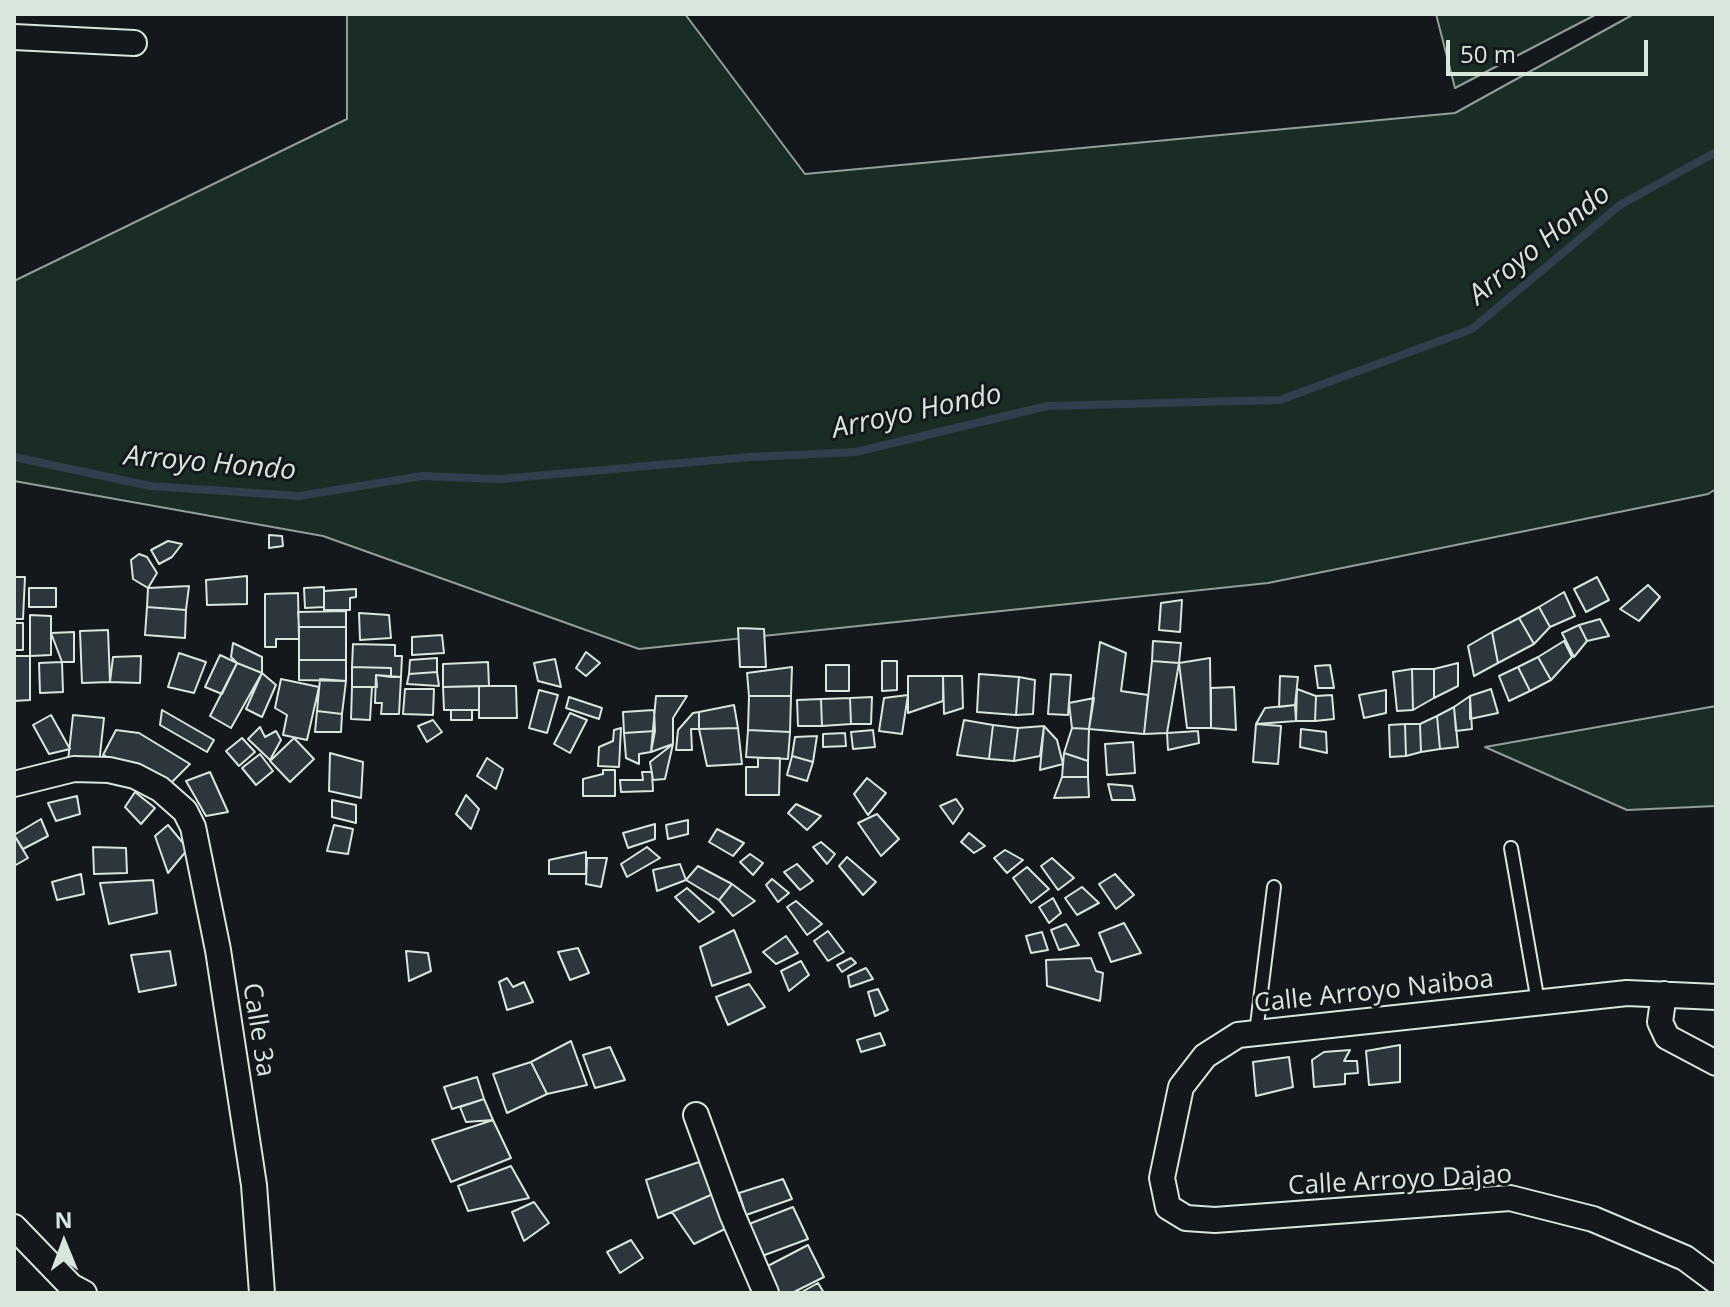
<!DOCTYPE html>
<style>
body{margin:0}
#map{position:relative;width:1730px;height:1307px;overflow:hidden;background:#14181c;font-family:"Open Sans",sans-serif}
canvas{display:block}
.frame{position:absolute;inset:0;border:16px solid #d8e6dc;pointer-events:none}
.north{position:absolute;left:24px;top:1203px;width:80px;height:80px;-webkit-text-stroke:6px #14181c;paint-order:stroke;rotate:359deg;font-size:22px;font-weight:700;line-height:32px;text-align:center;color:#d8e6dc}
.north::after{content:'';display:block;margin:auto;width:28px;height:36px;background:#d8e6dc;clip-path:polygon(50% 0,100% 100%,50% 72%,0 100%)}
.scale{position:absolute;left:1446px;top:40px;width:202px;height:36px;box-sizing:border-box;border:4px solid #d8e6dc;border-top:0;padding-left:10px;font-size:24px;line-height:28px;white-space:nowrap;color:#d8e6dc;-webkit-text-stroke:6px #14181c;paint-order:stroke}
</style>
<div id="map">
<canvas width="1730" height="1307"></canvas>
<div class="frame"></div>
<div class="north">N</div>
<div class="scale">50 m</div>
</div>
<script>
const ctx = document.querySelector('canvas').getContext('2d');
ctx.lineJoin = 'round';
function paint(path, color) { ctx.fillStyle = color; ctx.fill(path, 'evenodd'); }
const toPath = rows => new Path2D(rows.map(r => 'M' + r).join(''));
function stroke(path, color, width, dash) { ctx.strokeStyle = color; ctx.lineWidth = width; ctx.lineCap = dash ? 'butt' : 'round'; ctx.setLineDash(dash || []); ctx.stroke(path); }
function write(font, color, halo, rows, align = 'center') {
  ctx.font = font + ' "Open Sans",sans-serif'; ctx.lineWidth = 6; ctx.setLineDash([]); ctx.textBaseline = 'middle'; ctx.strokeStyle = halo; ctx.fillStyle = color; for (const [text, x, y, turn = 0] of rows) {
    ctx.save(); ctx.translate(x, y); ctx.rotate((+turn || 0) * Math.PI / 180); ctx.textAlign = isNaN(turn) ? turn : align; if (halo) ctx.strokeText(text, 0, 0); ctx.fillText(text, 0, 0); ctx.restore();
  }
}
const green = toPath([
 [347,14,685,14,805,174,1455,113,1634,14,1716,14,1716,489,1708,494,1268,583,639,649,323,536,14,481,14,281,347,119,347,14],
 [1436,14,1597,14,1455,88,1436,14],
 [1716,706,1716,806,1627,810,1485,747,1716,706]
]);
paint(green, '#1a2d24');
stroke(green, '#939e99', 2);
stroke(toPath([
 [14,457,150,486,299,496,422,476,500,479,750,457,856,452,1047,406,1280,400,1472,329,1620,205,1716,152]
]), '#2f3f4d', 8);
const building = toPath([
 [269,535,282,536,283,546,269,548,269,535],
 [168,541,182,544,172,557,159,564,151,550,168,541],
 [139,554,147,557,157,573,148,588,133,579,131,560,139,554],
 [247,576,247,604,207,605,206,580,247,576],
 [14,577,25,577,23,619,14,619,14,577],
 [1597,577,1609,600,1586,612,1574,589,1597,577],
 [1648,585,1660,597,1639,621,1620,609,1648,585],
 [189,586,186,610,147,607,148,588,189,586],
 [324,587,324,607,305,608,304,588,324,587],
 [29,588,56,588,56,607,29,607,29,588],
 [356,589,356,597,350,598,350,610,324,610,324,591,356,589],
 [1564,592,1575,616,1550,627,1539,607,1564,592],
 [298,593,299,639,276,639,276,647,265,647,265,594,298,593],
 [1182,600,1180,632,1159,630,1161,603,1182,600],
 [147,607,186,610,185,638,145,635,147,607],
 [1539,607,1550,627,1534,644,1519,618,1539,607],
 [346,611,346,627,299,627,298,612,346,611],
 [359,613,389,615,391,638,360,640,359,613],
 [30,615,51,616,51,655,30,656,30,615],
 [1519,618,1534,644,1498,663,1492,632,1519,618],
 [1600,619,1609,636,1587,641,1579,625,1600,619],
 [14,623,23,623,23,650,14,650,14,623],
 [1579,625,1587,641,1574,657,1562,633,1579,625],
 [299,627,346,627,346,660,299,660,299,627],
 [738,628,764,629,766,667,740,667,738,628],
 [108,630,110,682,82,683,80,631,108,630],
 [74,632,74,662,62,662,51,633,74,632],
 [1492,632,1498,663,1474,676,1468,646,1492,632],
 [442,635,444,653,412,655,412,637,442,635],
 [1153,641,1181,643,1179,663,1152,661,1153,641],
 [1564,641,1572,657,1551,680,1538,657,1564,641],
 [1100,642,1126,653,1121,691,1148,695,1144,734,1089,729,1100,642],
 [233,643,262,657,262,673,237,663,231,657,233,643],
 [353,644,395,645,395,656,402,656,401,677,391,677,391,668,352,667,353,644],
 [586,652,600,663,586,676,576,668,586,652],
 [179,653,206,662,194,693,168,687,179,653],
 [220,655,237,663,222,694,205,687,220,655],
 [14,656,30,656,30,700,14,701,14,656],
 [141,656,140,683,110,682,113,657,141,656],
 [1538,657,1551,680,1530,691,1518,667,1538,657],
 [437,658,437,672,409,674,410,660,437,658],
 [1210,658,1211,728,1187,728,1179,663,1210,658],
 [555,659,561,687,538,681,534,663,555,659],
 [299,660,346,660,346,681,299,680,299,660],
 [882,661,897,661,897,690,882,691,882,661],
 [1152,661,1179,663,1167,733,1144,734,1152,661],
 [62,662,63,692,40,693,39,663,62,662],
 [488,662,489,686,443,687,443,664,488,662],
 [237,663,262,673,231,728,210,716,237,663],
 [1458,663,1458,686,1434,698,1434,669,1458,663],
 [826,665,849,665,849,691,826,691,826,665],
 [1330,665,1334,688,1318,688,1315,666,1330,665],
 [352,667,391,668,391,677,376,675,377,687,352,687,352,667],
 [792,667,791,696,749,696,747,673,792,667],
 [1518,667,1530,691,1509,701,1499,676,1518,667],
 [1412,669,1413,710,1397,711,1393,672,1412,669],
 [1412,669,1434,669,1434,698,1413,710,1412,669],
 [437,672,439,686,407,684,409,674,437,672],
 [262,673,276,685,262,717,246,709,262,673],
 [979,674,1019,677,1016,715,977,712,979,674],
 [1051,674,1071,675,1068,715,1048,714,1051,674],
 [376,675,401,677,399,714,381,714,382,703,375,703,376,675],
 [908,676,943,676,943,701,908,713,908,676],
 [943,676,962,676,963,708,944,714,943,676],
 [1280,676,1298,677,1295,705,1279,707,1280,676],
 [1019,677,1035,680,1033,714,1016,715,1019,677],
 [281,679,319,687,307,740,283,735,287,715,275,708,281,679],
 [320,679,346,681,342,714,317,711,320,679],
 [479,686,479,710,444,710,443,687,479,686],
 [479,686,516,686,517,718,479,718,479,686],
 [352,687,372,687,370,720,351,719,352,687],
 [1234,687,1236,730,1211,728,1211,688,1234,687],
 [405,689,434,689,433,715,403,714,405,689],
 [1297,689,1316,696,1315,721,1296,721,1297,689],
 [1491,689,1498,713,1470,719,1470,696,1491,689],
 [539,690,558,695,547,733,529,728,539,690],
 [1386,690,1386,713,1364,718,1359,695,1386,690],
 [908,695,902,734,879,731,884,698,908,695],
 [1332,695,1334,719,1315,721,1316,696,1332,695],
 [656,696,687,696,673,718,673,744,651,752,656,696],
 [749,696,791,696,790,732,748,730,749,696],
 [1470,696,1472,729,1456,731,1454,707,1470,696],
 [569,697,602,708,599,719,566,708,569,697],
 [872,697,871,724,851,724,850,698,872,697],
 [850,698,851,724,822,726,821,699,850,698],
 [1094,698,1089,729,1072,728,1069,703,1094,698],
 [821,699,822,726,798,726,797,700,821,699],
 [734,705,738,728,699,729,699,712,734,705],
 [1295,705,1296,721,1256,724,1265,708,1295,705],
 [1454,707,1458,747,1440,749,1437,716,1454,707],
 [162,710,214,740,207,752,160,725,162,710],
 [451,710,472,710,472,720,451,720,451,710],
 [654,710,655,731,624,733,623,712,654,710],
 [317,711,342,714,341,732,315,732,317,711],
 [699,712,699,729,691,729,692,750,676,750,678,730,693,713,699,712],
 [570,713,587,720,570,753,554,744,570,713],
 [51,715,70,749,49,754,33,725,51,715],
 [73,715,104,718,99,764,68,761,73,715],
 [1437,716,1440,749,1421,752,1420,724,1437,716],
 [433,720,442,732,427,742,418,726,433,720],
 [964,720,993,725,989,759,957,755,964,720],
 [1256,724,1281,726,1278,764,1253,762,1256,724],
 [1405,724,1406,756,1390,757,1389,725,1405,724],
 [1405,724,1420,724,1421,752,1406,756,1405,724],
 [993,725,1018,728,1014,761,989,759,993,725],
 [1044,726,1057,740,1063,764,1040,770,1044,726],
 [1044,726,1040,756,1014,761,1018,728,1044,726],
 [260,727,265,737,276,731,281,740,270,760,248,739,260,727],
 [621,728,619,767,598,766,599,747,613,741,614,730,621,728],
 [738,728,742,764,707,766,699,729,738,728],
 [1072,728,1089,729,1088,761,1064,753,1072,728],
 [1301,729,1326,732,1327,753,1300,747,1301,729],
 [116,730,139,733,190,764,168,786,126,767,103,755,116,730],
 [748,730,790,732,788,759,746,757,748,730],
 [873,730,875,747,853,749,851,732,873,730],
 [655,731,651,752,639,754,639,764,626,758,624,733,655,731],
 [1198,731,1199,743,1168,750,1167,733,1198,731],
 [845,733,846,746,823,747,823,734,845,733],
 [817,736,813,762,792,756,795,737,817,736],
 [242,738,255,752,239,766,226,751,242,738],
 [294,738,314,759,290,782,270,761,294,738],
 [1133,742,1135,773,1107,775,1105,744,1133,742],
 [673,744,665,779,653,780,650,762,673,744],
 [330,753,363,762,361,798,329,791,330,753],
 [1064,753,1088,761,1088,777,1062,777,1064,753],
 [260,754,273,771,256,785,242,768,260,754],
 [792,756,813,762,807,781,787,775,792,756],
 [487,758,503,769,496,789,477,776,487,758],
 [758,758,780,758,779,795,746,795,746,767,758,767,758,758],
 [603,770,615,770,615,796,583,796,583,779,603,774,603,770],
 [210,772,228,812,206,816,186,781,210,772],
 [642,772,652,772,653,791,621,792,620,780,643,780,642,772],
 [1062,777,1088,777,1089,797,1054,798,1062,777],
 [867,778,886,793,868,815,854,794,867,778],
 [1108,784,1132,786,1135,800,1112,800,1108,784],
 [135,792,155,808,141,824,125,807,135,792],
 [466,795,479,809,471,829,456,814,466,795],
 [77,796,80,814,56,821,48,803,77,796],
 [956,799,963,809,953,824,940,806,956,799],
 [332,800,356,805,356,823,332,817,332,800],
 [796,804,821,816,807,830,788,813,796,804],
 [877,814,899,839,881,856,858,823,877,814],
 [41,819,48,836,23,849,14,835,41,819],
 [688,820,688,834,668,839,666,825,688,820],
 [655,824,655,839,628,848,623,833,655,824],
 [168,825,188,849,168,873,155,836,168,825],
 [334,825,353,829,348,854,327,851,334,825],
 [717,829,744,843,733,856,709,842,717,829],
 [969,833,985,846,974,853,961,842,969,833],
 [14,835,28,858,14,866,14,835],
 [821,842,835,854,827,864,813,847,821,842],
 [93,847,126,848,127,873,94,874,93,847],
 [647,847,660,858,627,877,621,864,647,847],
 [1005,850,1023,860,1007,873,994,858,1005,850],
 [586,852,586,874,549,874,549,860,586,852],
 [750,854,763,863,753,875,740,862,750,854],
 [847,857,876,882,863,895,839,866,847,857],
 [587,858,607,858,601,887,586,884,587,858],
 [1052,858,1074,878,1058,890,1041,866,1052,858],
 [680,864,686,880,657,891,653,870,680,864],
 [797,864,813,881,800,890,784,872,797,864],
 [698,866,732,884,719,900,686,880,698,866],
 [1027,867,1049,889,1031,903,1013,878,1027,867],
 [81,874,84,894,57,900,52,882,81,874],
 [1115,874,1134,895,1116,909,1099,884,1115,874],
 [772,879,789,893,778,902,766,885,772,879],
 [153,880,157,913,109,924,100,883,153,880],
 [732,884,755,901,733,916,719,900,732,884],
 [1082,887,1099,903,1077,915,1065,898,1082,887],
 [687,888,714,912,699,922,675,897,687,888],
 [1053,898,1061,913,1049,923,1039,907,1053,898],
 [796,901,822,924,807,935,787,907,796,901],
 [1124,923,1141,953,1111,962,1099,933,1124,923],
 [1066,924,1079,945,1059,950,1051,930,1066,924],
 [734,930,751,972,712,986,700,947,734,930],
 [828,931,844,952,828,961,814,941,828,931],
 [1042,932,1048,950,1031,953,1026,936,1042,932],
 [786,936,798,953,776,964,763,952,786,936],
 [578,948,589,973,570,980,558,952,578,948],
 [170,951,176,985,139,992,131,955,170,951],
 [406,951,428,953,431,971,409,981,406,951],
 [851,958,856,963,842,972,837,965,851,958],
 [1091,958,1096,971,1103,973,1100,1001,1047,986,1046,960,1091,958],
 [801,961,809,975,789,991,781,971,801,961],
 [866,968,873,979,850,987,848,976,866,968],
 [507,978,513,987,524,982,533,1002,507,1010,499,982,507,978],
 [749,984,765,1007,728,1025,716,997,749,984],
 [878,989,888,1010,875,1016,868,992,878,989],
 [880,1033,885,1045,861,1052,857,1040,880,1033],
 [571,1041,587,1085,547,1094,531,1062,571,1041],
 [1400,1045,1400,1082,1369,1085,1366,1051,1400,1045],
 [610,1047,625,1080,595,1088,583,1055,610,1047],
 [1350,1050,1344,1061,1357,1061,1358,1073,1345,1074,1345,1084,1314,1087,1312,1060,1324,1052,1350,1050],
 [1289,1057,1293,1087,1256,1096,1253,1062,1289,1057],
 [531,1062,547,1094,507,1113,493,1074,531,1062],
 [477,1077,484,1099,452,1109,444,1087,477,1077],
 [484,1099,493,1120,466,1122,460,1107,484,1099],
 [493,1120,511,1158,451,1182,432,1140,493,1120],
 [699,1162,713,1194,658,1218,646,1180,699,1162],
 [511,1166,529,1198,468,1211,458,1186,511,1166],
 [783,1179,792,1199,746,1215,739,1193,783,1179],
 [713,1194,729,1227,694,1244,672,1212,713,1194],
 [534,1202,549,1223,524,1241,512,1212,534,1202],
 [793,1207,808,1239,762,1256,749,1224,793,1207],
 [631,1240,643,1258,620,1273,607,1252,631,1240],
 [808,1245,824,1277,792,1293,775,1293,762,1269,808,1245],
 [818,1283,824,1293,800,1293,818,1283]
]);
paint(building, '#2c363c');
stroke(building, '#d8e6dc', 2);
const service = toPath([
 [1511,848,1538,1002],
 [1256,1033,1274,887]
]);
const minor = toPath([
 [14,37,134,43],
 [14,784,74,769,109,770,135,776,160,789,185,811,193,827,218,950,254,1185,262,1293],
 [1664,994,1660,1022,1667,1037,1716,1063],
 [1716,997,1627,993,1238,1035,1205,1056,1181,1087,1162,1178,1168,1207,1186,1218,1215,1220,1510,1198,1593,1219,1685,1258,1716,1281],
 [696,1115,732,1214,766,1293],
 [14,1227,71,1286,84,1293]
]);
stroke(service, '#d8e6dc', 16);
stroke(minor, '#d8e6dc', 28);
stroke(service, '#14181c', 12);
stroke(minor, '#14181c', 24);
write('26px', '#d8e6dc', '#14181c', [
 ["Calle Arroyo Naiboa",1374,992,-6],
 ["Calle 3a",258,1030,81],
 ["Calle Arroyo Dajao",1400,1181,-3]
]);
write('italic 28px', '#d8e6dc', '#14181c', [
 ["Arroyo Hondo",1540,245,-39],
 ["Arroyo Hondo",917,412,-12],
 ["Arroyo Hondo",210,464,5]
]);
</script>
